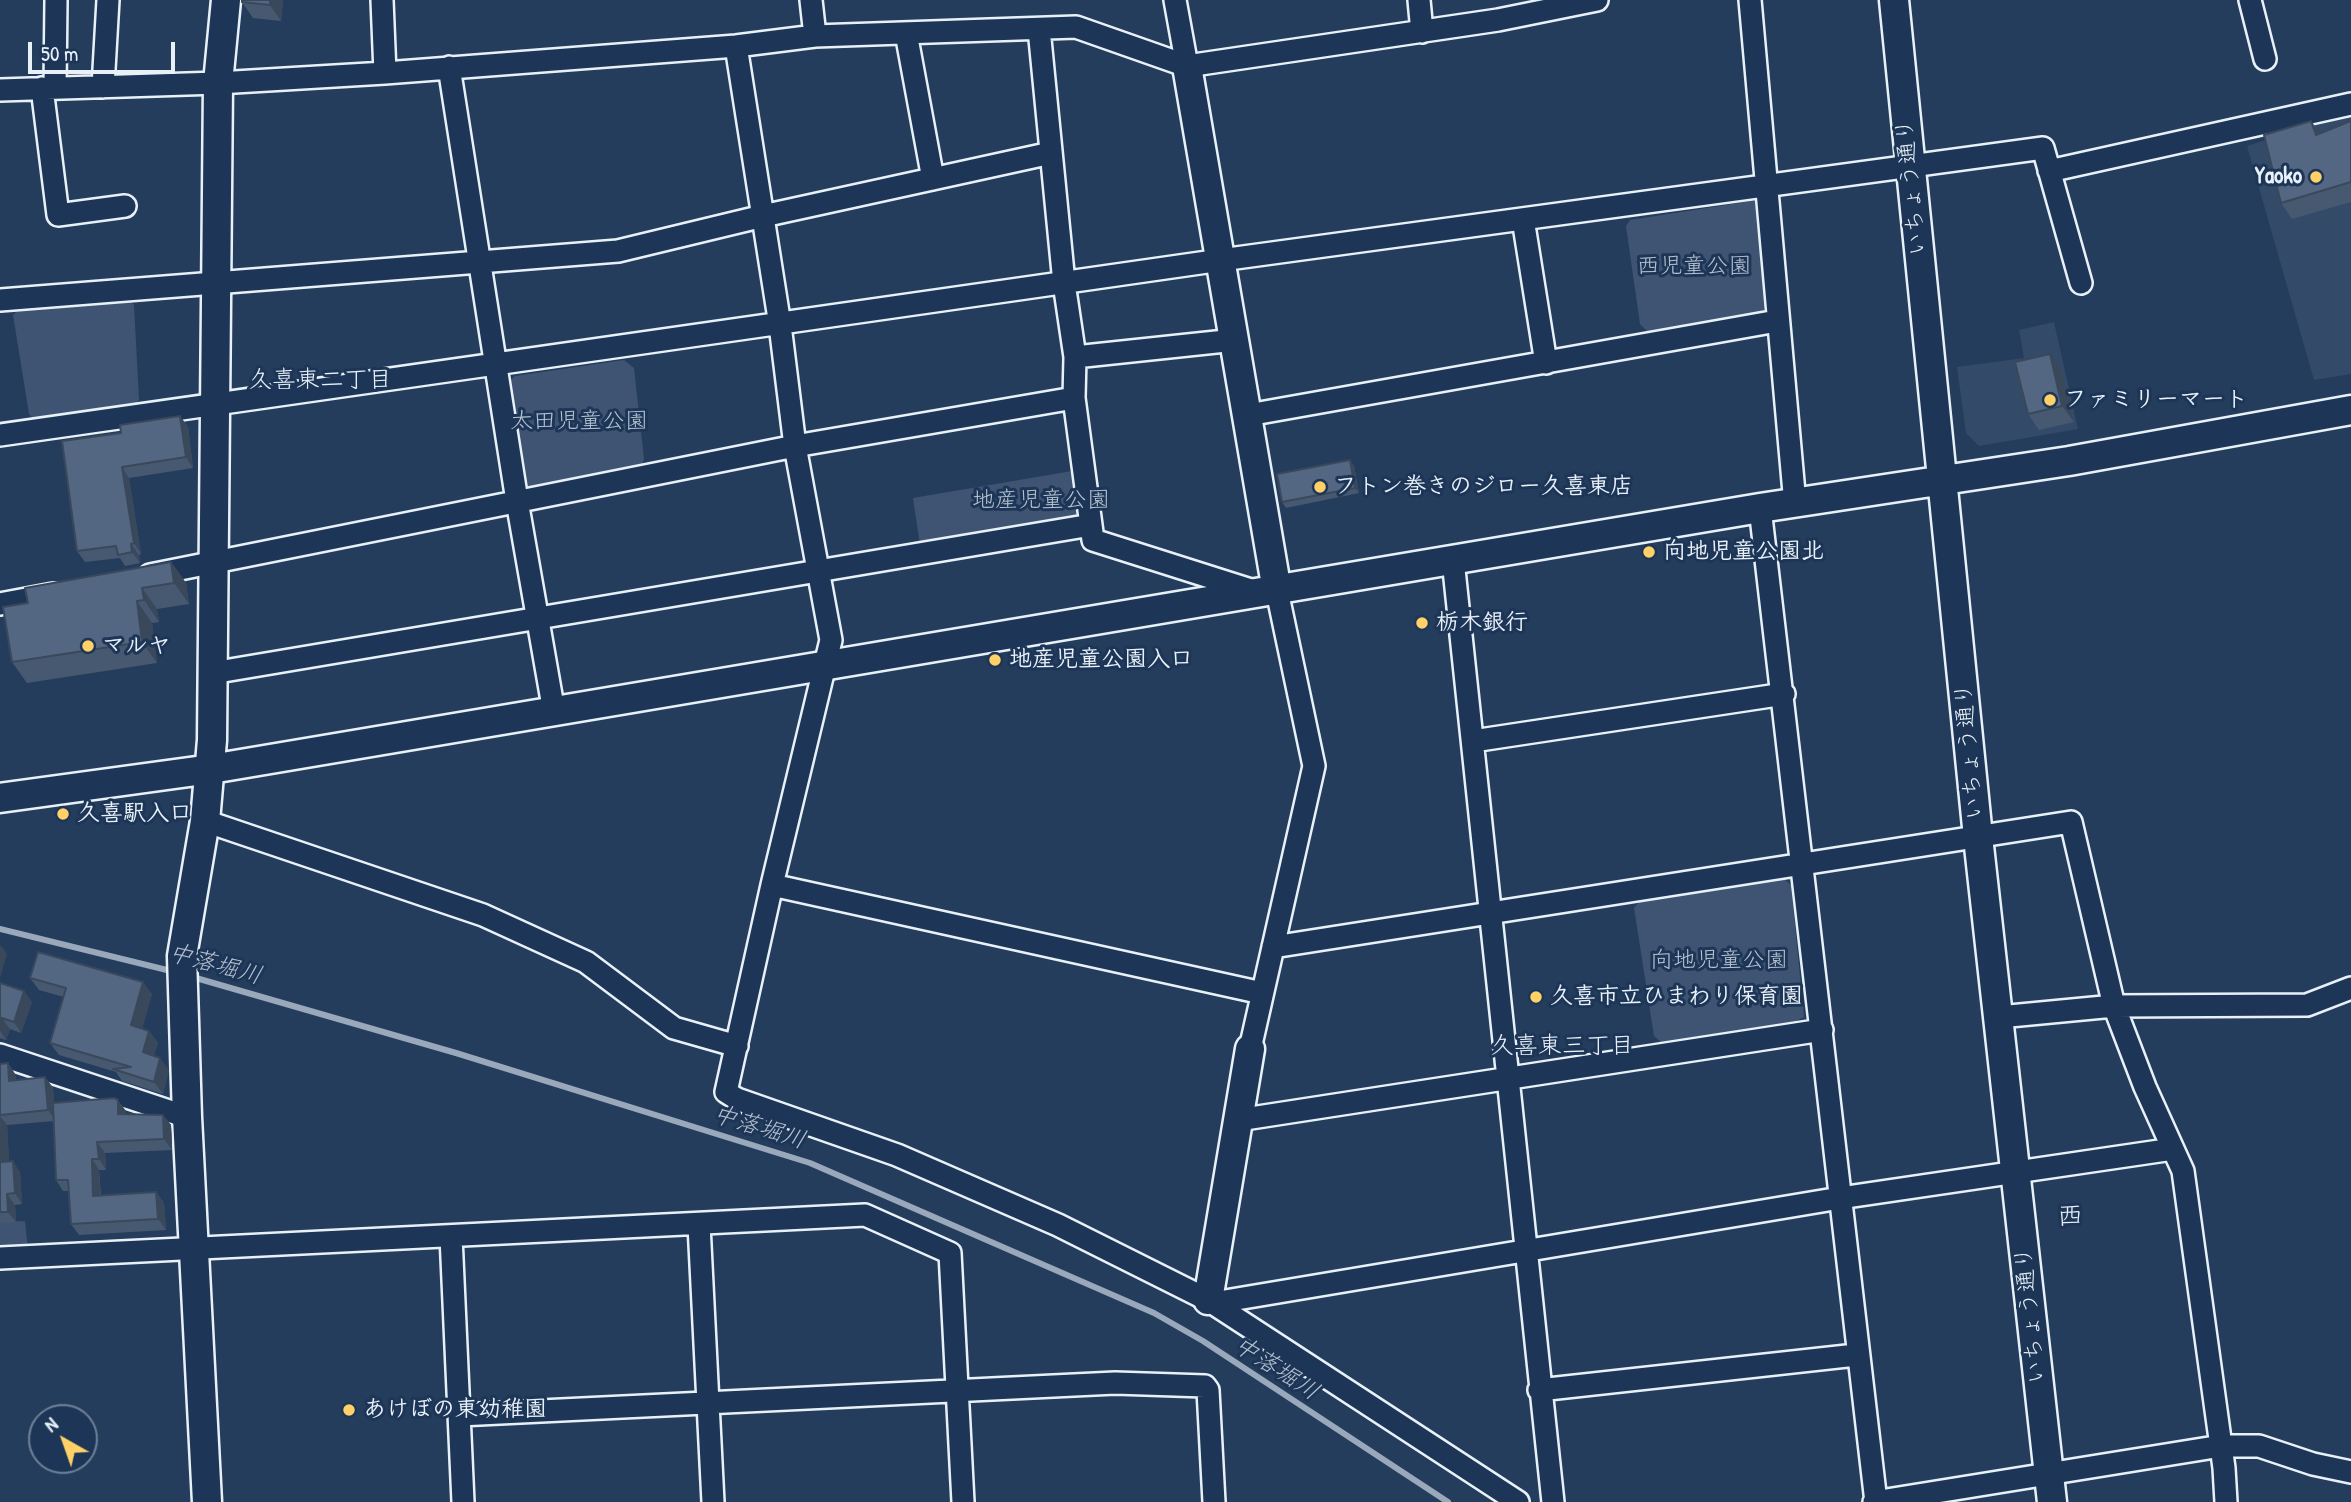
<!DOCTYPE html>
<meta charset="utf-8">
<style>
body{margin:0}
#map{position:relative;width:2351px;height:1502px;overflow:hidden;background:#253d5d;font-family:"Patrick Hand",sans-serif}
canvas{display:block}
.north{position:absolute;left:28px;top:1404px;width:70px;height:70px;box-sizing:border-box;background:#1d3557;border:2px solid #6e8097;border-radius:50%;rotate:320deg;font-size:19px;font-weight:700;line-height:28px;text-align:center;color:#e8f1f8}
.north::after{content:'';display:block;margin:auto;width:24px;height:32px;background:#ffd166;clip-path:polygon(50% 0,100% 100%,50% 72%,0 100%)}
.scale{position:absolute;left:28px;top:42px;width:147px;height:32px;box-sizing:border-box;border:4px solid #e8f1f8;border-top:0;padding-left:9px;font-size:21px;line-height:24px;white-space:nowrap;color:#e8f1f8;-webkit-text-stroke:5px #1d3557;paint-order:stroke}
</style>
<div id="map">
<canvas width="2351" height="1502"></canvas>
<div class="north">N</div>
<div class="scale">50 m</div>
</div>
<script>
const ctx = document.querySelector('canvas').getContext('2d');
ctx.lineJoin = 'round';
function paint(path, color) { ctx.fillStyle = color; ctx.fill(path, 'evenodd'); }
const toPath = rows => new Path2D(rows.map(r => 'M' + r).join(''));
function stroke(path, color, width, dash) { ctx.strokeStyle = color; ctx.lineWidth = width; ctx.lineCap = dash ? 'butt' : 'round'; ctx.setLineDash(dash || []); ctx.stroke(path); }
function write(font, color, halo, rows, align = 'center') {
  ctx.font = font + ' "Patrick Hand","Klee One",sans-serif'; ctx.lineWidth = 6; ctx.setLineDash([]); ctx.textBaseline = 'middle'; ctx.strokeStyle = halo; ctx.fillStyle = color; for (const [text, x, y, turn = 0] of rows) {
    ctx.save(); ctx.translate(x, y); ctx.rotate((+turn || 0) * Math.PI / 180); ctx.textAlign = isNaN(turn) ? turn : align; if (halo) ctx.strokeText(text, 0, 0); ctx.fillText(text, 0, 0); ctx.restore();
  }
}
paint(toPath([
 [2351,113,2351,374,2314,380,2247,146],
 [2054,322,2078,429,1979,446,1966,433,1957,367,2024,358,2019,330]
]), '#334a68');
paint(toPath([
 [1758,200,1769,306,1762,312,1648,332,1640,324,1626,226,1630,220],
 [127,297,134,305,139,400,134,406,35,421,29,414,13,315,20,308],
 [624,360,634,368,644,459,641,468,529,487,523,479,508,382,515,376],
 [1078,470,1082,515,1072,521,920,545,913,498],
 [1783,878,1791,885,1804,1017,1796,1021,1663,1044,1654,1036,1634,908,1641,900],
 [25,1221,28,1250,0,1251,0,1222]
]), '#3e5472');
stroke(toPath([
 [0,929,175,972],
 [189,976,456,1053,810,1163,1154,1313,1203,1341,1448,1502]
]), '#99a8ba', 6);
const street = toPath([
 [382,0,385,73],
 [811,0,815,36],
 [1175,0,1187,66],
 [1419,0,1422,32],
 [1750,0,1795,504],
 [2250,0,2265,59],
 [1039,29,1064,283,1075,357,1074,398,1093,540,1257,592],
 [906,33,933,179],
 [736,46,780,325,795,446,831,640,772,885,726,1092,737,1099,897,1155,1058,1225,1208,1300,1518,1502],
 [449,67,517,501,554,712],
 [103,87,108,0],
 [42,88,58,215,125,206],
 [55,88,56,0],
 [0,90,218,83,385,73,736,46,815,36,1076,27,1187,66,1498,20,1597,0],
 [2049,171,2351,104],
 [1523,219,1546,363],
 [0,300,618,251,763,216,1051,153],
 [1075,357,1235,340],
 [1248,415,1777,321],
 [0,435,1221,260,2043,148,2081,283],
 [1760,508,1876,1502],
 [1453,560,1553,1502],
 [150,575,795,446,1074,398],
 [0,604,53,594],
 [212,673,1091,525],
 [1473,741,1784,694],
 [205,821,483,915,586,962,674,1028,737,1046],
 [772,885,1262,993],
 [1273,947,2071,822,2114,1006,2145,1087,2183,1171,2224,1468,2226,1502],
 [1999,1017,2114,1006,2307,1005,2351,988],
 [1250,1049,1314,766,1277,591],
 [0,1055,187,1117],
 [1238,1120,1822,1030],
 [699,1225,713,1502],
 [451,1236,463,1502],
 [0,1258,865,1215,950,1253,963,1502],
 [1213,1303,1840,1198,2173,1149],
 [1539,1390,1856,1355],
 [459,1415,1115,1383,1205,1386,1208,1390,1214,1502],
 [1874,1502,2221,1446,2259,1446,2313,1464,2351,1472]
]);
const secondary = toPath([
 [1894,0,1978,837,2052,1502],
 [1187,66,1277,591],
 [0,798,211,769,1760,508,2069,461,2351,410],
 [1208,1300,1250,1049],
 [207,1502,187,1117,182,956,205,821,212,740,218,83,226,0]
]);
stroke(street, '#e8f1f8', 26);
stroke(secondary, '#e8f1f8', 33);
stroke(street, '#1d3557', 21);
stroke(secondary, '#1d3557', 28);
paint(toPath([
 [242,0,283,0,281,21,253,18,242,2],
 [2351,121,2351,202,2292,219,2281,203,2320,134],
 [2062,370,2074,422,2039,430,2028,414],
 [180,416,188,427,193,468,129,478,141,554,139,555,140,563,125,566,120,558,85,562,77,551,121,433],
 [1350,460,1354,466,1359,493,1286,508,1282,502],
 [171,562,186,583,189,604,157,609,159,622,152,623,157,663,27,683,12,662,28,603],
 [30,978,152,994,142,1028,149,1031,158,1043,154,1055,169,1070,163,1094,122,1081,116,1072,59,1055,50,1043,64,997,39,990],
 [0,983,32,1002,21,1033,10,1029,6,1040,0,1038],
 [8,1063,15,1074,16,1080,45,1077,53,1088,54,1103,126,1111,126,1114,163,1115,171,1125,172,1150,105,1153,106,1170,99,1170,101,1195,156,1192,164,1203,166,1230,79,1235,71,1224,69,1191,63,1191,56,1180,54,1121,7,1125,9,1162,20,1172,22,1204,15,1205,16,1222,0,1223,0,1064]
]), '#475970');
paint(toPath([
 [270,0,283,0,281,21,270,5],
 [2311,121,2323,137,2316,135],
 [2050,354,2062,370,2074,422,2062,406],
 [180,416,188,427,193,468,186,457],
 [1350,460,1354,466,1359,493,1355,488],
 [122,467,129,478,141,554,134,543],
 [131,544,139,555,140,563,132,552],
 [171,562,186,583,189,604,174,583],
 [142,588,157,609,159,622,144,600],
 [137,601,152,623,157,663,142,642],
 [1,945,7,954,0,978,0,947],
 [143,982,152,994,140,1037,131,1025],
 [24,991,32,1002,21,1033,14,1022],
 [2,1018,10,1029,6,1040,0,1031,0,1024],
 [149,1031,158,1043,151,1064,143,1052],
 [160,1058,169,1070,163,1094,154,1082],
 [8,1063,15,1074,17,1091,9,1081],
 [45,1077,53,1088,56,1121,48,1110],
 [118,1100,126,1111,126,1125,118,1114],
 [163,1115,171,1125,172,1150,164,1139],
 [0,1116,7,1125,10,1173,2,1162],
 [97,1142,105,1153,106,1170,99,1159],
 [92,1159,99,1170,101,1207,93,1196],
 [13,1161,20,1172,22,1204,15,1193],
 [156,1192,164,1203,166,1230,158,1219],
 [7,1194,15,1205,16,1222,8,1212]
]), '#3a485b');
const building = toPath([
 [242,0,270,0,270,5,242,2,242,0],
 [2311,121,2316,135,2351,121,2351,182,2281,203,2264,135,2311,121],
 [2050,354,2062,406,2028,414,2015,362,2050,354],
 [180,416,186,457,122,467,134,543,131,544,132,552,118,555,116,546,77,551,62,441,121,433,120,425,180,416],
 [1350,460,1355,488,1282,502,1277,474,1350,460],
 [171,562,174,583,142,588,144,600,137,601,142,642,12,662,3,607,28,603,25,588,171,562],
 [38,952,143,982,131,1025,149,1031,143,1052,160,1058,154,1082,113,1069,131,1067,50,1043,66,988,30,978,38,952],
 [0,983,24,991,14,1022,2,1018,0,1024,0,983],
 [8,1063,9,1081,45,1077,48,1110,0,1115,0,1064,8,1063],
 [114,1098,118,1100,118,1114,163,1115,164,1139,97,1142,99,1159,92,1159,93,1196,156,1192,158,1219,71,1224,68,1180,56,1180,53,1103,114,1098],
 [0,1127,2,1162,13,1161,15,1193,7,1194,8,1212,0,1212,0,1127]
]);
paint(building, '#536782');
stroke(building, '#3a485b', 2);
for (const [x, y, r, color] of [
 [2316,177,7,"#ffd166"],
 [2050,400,7,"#ffd166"],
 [1320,487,7,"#ffd166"],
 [1649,552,7,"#ffd166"],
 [1422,623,7,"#ffd166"],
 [88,646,7,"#ffd166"],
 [995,660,7,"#ffd166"],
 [63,814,7,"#ffd166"],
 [1536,997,7,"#ffd166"],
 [349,1410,7,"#ffd166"]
]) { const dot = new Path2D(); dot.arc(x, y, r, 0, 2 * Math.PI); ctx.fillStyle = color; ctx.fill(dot); stroke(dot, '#1d3557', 2.5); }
write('bold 23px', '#e8f1f8', '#1d3557', [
 ["Yaoko",2302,177,"right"],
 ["ファミリーマート",2064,400],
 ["フトン巻きのジロー久喜東店",1334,487],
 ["向地児童公園北",1663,552],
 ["栃木銀行",1436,623],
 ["マルヤ",102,646],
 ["地産児童公園入口",1009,660],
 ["久喜駅入口",77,814],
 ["久喜市立ひまわり保育園",1550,997],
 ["あけぼの東幼稚園",363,1410]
], 'left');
write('23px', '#e8f1f8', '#1d3557', [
 ["いちょう通り",1912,187,-96],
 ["いちょう通り",1970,751,-95],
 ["いちょう通り",2031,1315,-96]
]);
write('23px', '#b5c2d0', '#1d3557', [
 ["西児童公園",1694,267],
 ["太田児童公園",579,422],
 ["地産児童公園",1041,501],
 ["向地児童公園",1719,961]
]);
write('24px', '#e8f1f8', '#1d3557', [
 ["久喜東二丁目",320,381],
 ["久喜東三丁目",1562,1047]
]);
write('italic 24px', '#b4c1ce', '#1d3557', [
 ["中落堀川",215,965,15],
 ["中落堀川",759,1128,17],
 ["中落堀川",1276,1369,33]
]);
write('26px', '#e8f1f8', '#1d3557', [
 ["西",2070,1217]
]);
</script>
